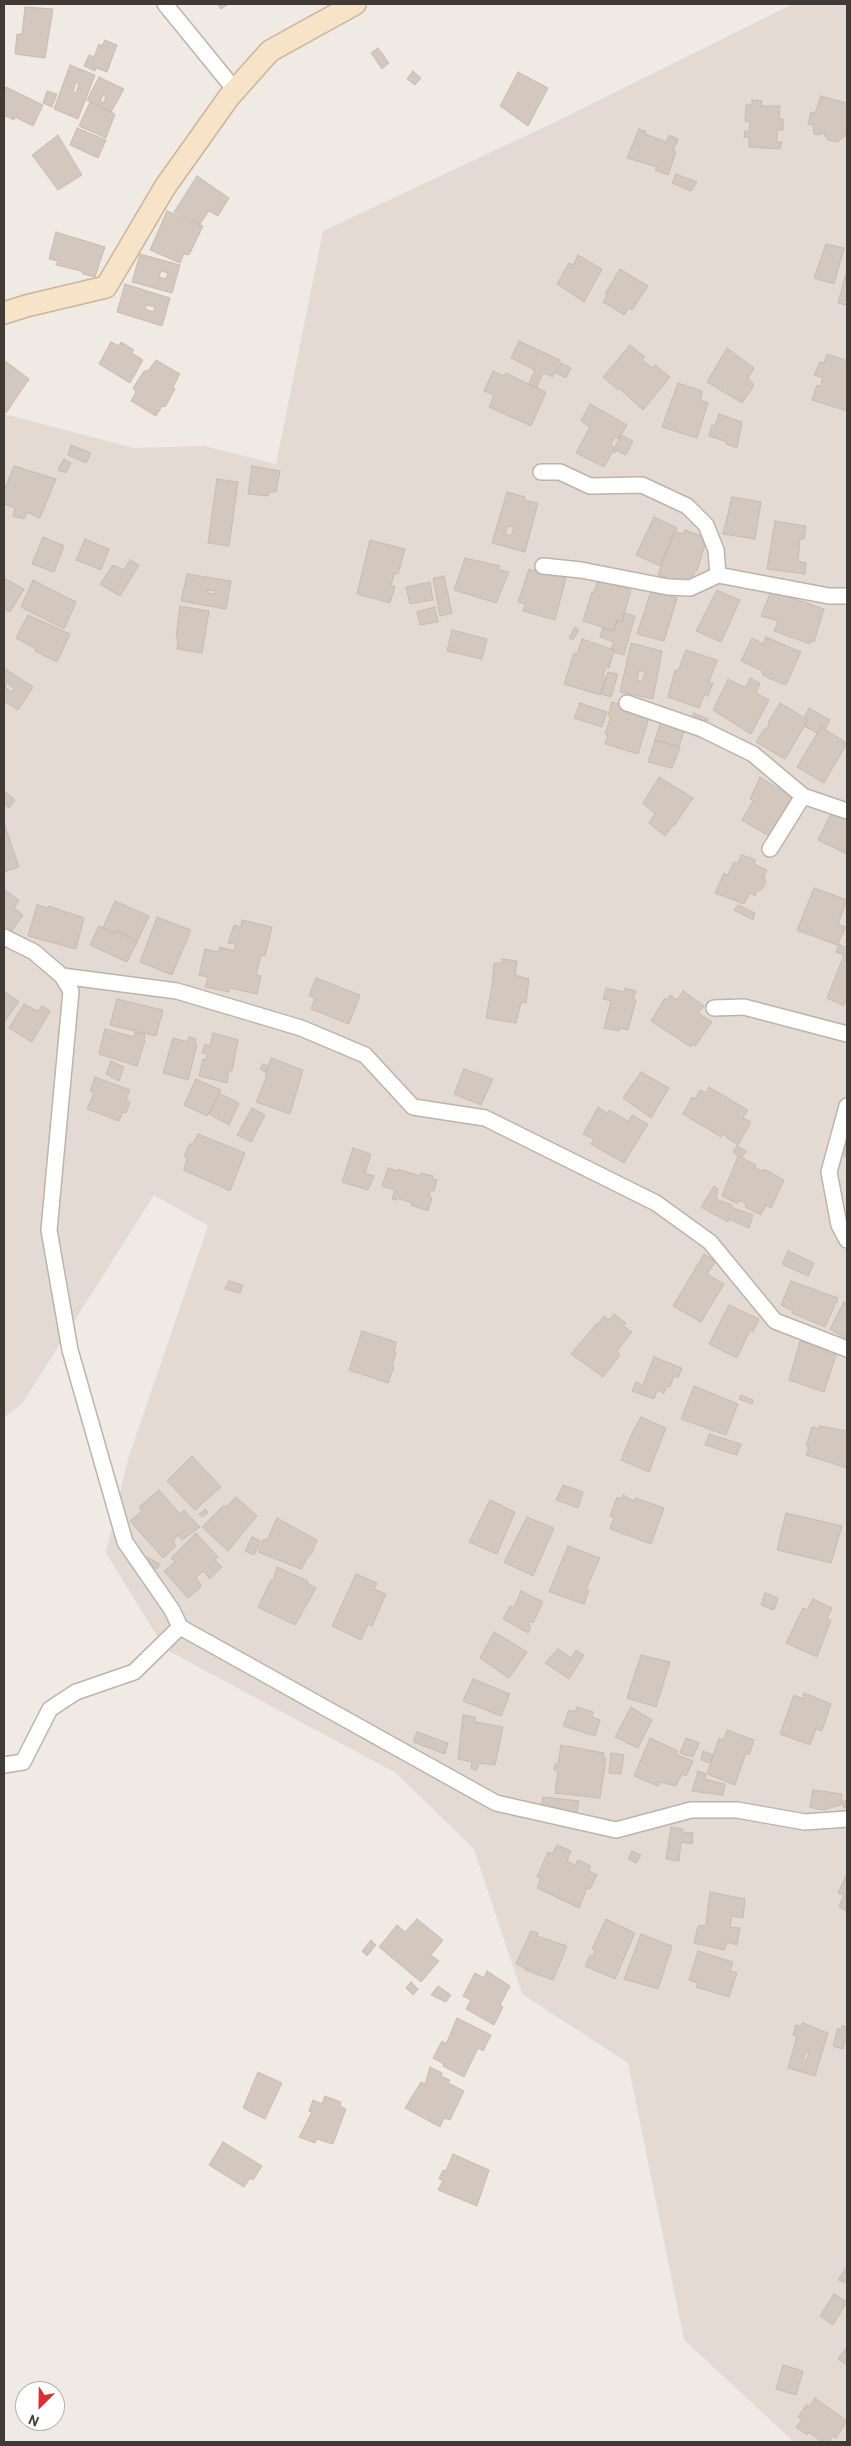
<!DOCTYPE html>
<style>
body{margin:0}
#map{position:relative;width:851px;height:2446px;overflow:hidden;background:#f0eae4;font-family:Overpass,sans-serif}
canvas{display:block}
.frame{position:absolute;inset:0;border:5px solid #413a35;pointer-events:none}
.north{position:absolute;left:15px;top:2381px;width:50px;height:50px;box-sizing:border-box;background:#fff;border:1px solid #b3b0ae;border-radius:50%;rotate:203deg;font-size:14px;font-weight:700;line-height:20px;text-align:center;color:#413a35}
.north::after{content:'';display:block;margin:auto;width:18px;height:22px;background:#df2c30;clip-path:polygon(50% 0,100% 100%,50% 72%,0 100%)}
</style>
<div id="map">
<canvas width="851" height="2446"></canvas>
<div class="frame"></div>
<div class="north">N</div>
</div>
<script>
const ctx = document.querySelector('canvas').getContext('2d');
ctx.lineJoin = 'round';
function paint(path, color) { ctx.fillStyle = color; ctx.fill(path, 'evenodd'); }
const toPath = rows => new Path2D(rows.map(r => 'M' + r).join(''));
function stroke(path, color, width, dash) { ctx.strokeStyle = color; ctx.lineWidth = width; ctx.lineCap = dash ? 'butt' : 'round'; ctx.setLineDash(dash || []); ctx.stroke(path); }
paint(toPath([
 [793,4,847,4,847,2442,794,2442,684,2340,628,2063,522,1994,474,1849,396,1773,165,1649,106,1553,128,1459,208,1226,154,1195,22,1404,4,1417,4,414,134,448,205,446,276,464,323,231,551,124]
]), '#e3dbd3');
const building = toPath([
 [217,4,228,4,221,9,217,4],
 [25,7,53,9,45,58,15,54,17,34,22,34,25,7],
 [105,40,117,45,107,72,96,68,95,71,84,66,89,55,94,57,99,44,102,46,105,40],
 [378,48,389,63,382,69,371,53,378,48],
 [70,65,95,75,78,119,54,109,70,65],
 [76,82,79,84,76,93,73,92,76,82],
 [413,71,421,78,415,85,407,79,413,71],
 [518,72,548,88,528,126,500,106,518,72],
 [99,77,124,89,111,112,87,100,99,77],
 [103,95,106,97,103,103,100,101,103,95],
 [6,87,43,105,33,126,15,117,14,120,4,115,4,92,6,87],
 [47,91,57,94,52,107,43,103,47,91],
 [821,96,846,103,847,101,847,137,844,136,838,142,828,140,824,135,825,132,820,135,814,134,813,125,808,124,811,112,815,113,821,96],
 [752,100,762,101,761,106,780,106,779,119,783,119,783,130,777,130,777,142,782,142,780,149,749,147,749,137,744,137,745,131,749,131,750,122,745,121,746,105,752,105,752,100],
 [90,102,115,114,106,138,79,126,90,102],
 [77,128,106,140,98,158,70,145,77,128],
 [639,129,646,132,645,134,666,142,669,135,678,139,673,151,676,152,668,175,655,170,657,167,627,158,639,129],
 [58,135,82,175,58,190,32,155,58,135],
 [676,174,697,182,691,191,672,183,676,174],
 [197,176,229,198,218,216,209,211,200,224,174,212,197,176],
 [167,211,203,226,189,255,184,254,180,263,150,250,167,211],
 [56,232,105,247,95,277,83,274,81,271,56,265,58,261,49,259,56,232],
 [826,244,844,248,834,284,814,278,826,244],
 [140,254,180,265,172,293,132,282,140,254],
 [161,271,168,273,166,279,159,277,161,271],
 [578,255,602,269,584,302,557,284,569,263,573,265,578,255],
 [620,269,648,286,632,310,629,308,624,315,603,302,607,295,605,294,620,269],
 [846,274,847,274,847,305,838,303,846,274],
 [125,284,170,298,162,326,117,312,125,284],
 [147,305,155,307,153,312,145,309,147,305],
 [519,341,560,360,553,377,543,373,537,387,529,384,535,370,511,358,519,341],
 [111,342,119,346,121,342,134,350,132,353,143,360,130,383,99,364,111,342],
 [630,345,645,357,642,360,653,368,655,365,670,377,643,410,619,388,618,390,603,377,630,345],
 [727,348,754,368,748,378,754,385,742,403,707,382,727,348],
 [827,354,847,361,847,411,812,400,817,385,820,387,823,378,814,375,820,362,824,363,827,354],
 [4,360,29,379,6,413,4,411,4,360],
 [156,360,180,374,173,387,175,389,165,407,162,406,156,416,131,401,136,392,133,388,144,371,148,371,156,360],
 [561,363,571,368,566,378,556,373,561,363],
 [493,371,504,376,506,373,546,392,531,426,489,407,494,395,484,391,493,371],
 [678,383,702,391,701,400,708,403,697,438,662,427,678,383],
 [590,404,627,425,619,439,615,437,611,443,614,449,604,467,576,453,590,427,581,421,590,404],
 [719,414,742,422,737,448,726,444,727,442,709,436,712,425,715,426,719,414],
 [621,435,633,441,626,455,616,450,615,453,613,451,621,435],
 [71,445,91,453,86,463,68,455,71,445],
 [64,459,71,463,66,473,58,470,64,459],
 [14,466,56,479,40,518,27,512,24,519,13,516,15,508,4,504,4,491,14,466],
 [252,466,280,471,276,492,269,492,268,496,248,494,252,466],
 [217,479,238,482,229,546,208,543,217,479],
 [507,492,525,497,524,500,538,503,525,552,492,543,507,492],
 [508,526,514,527,511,536,505,534,508,526],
 [732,497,761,502,755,539,723,534,732,497],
 [654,517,677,528,660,566,636,555,654,517],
 [775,521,806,526,804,539,800,539,798,561,806,563,805,574,767,569,775,521],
 [685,530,707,538,697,571,695,571,692,579,685,582,679,579,678,582,658,575,674,531,683,534,685,530],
 [43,537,64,546,54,572,32,564,43,537],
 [85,539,109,549,101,570,76,560,85,539],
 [370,540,405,549,398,574,394,574,391,586,395,586,390,603,357,594,370,540],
 [465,558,500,566,499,570,509,572,496,603,454,590,465,558],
 [130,560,139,565,120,596,100,584,113,565,124,570,130,560],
 [537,568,566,578,555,620,523,611,525,604,518,602,529,569,536,571,537,568],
 [187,574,231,581,226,609,181,601,187,574],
 [208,590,216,591,215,594,208,593,208,590],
 [444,576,452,613,440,616,433,578,444,576],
 [4,578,24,589,10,612,4,609,4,578],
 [33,580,76,602,64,629,21,607,33,580],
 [600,581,631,590,622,622,617,620,614,631,583,621,592,592,594,593,597,582,600,581],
 [430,582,433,600,410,604,406,587,430,582],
 [717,590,740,600,721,642,696,631,717,590],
 [651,591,677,598,664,641,637,634,651,591],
 [771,591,824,609,814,642,810,641,810,644,774,631,778,621,761,616,771,591],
 [180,606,209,611,202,653,177,649,178,638,176,638,180,606],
 [435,607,438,622,420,625,417,612,435,607],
 [624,613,635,616,624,655,613,652,614,650,611,649,614,642,600,637,603,627,614,631,617,620,622,622,624,613],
 [28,615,70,634,57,662,35,651,36,649,16,638,28,615],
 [575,627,579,630,573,640,569,638,575,627],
 [452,630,487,639,482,659,447,651,452,630],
 [766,637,801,652,786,685,768,678,762,674,763,671,741,661,752,638,763,644,766,637],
 [582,639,614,650,609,668,606,667,603,676,606,678,600,695,564,684,574,653,577,654,582,639],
 [631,643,662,651,653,699,620,692,631,643],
 [639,670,645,672,642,682,637,680,639,670],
 [686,650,717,660,709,682,713,683,708,696,704,695,699,708,668,697,675,670,678,671,686,650],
 [4,668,33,687,18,710,4,701,4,668],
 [7,683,14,689,12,692,5,687,7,683],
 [608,672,618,674,611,697,601,694,608,672],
 [750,678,760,683,756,693,769,700,751,734,713,710,728,679,746,688,750,678],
 [612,702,640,711,648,717,648,721,638,754,605,744,608,735,605,734,611,716,608,716,612,702],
 [580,703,607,712,602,727,574,718,580,703],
 [780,703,808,720,785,759,756,742,764,729,766,730,770,723,768,723,780,703],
 [809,708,830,720,825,729,821,727,817,733,804,726,808,720,804,717,809,708],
 [694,713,708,719,706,725,691,719,694,713],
 [662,718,686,724,679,747,655,740,662,718],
 [821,727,847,743,824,783,797,767,821,727],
 [655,740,680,747,672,768,648,762,655,740],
 [659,777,693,798,674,826,673,825,665,836,649,823,655,814,643,803,659,777],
 [760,777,796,800,772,838,742,820,753,801,750,799,760,777],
 [4,791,15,800,9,808,4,804,4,791],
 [832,812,847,819,847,854,818,840,832,812],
 [5,826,19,867,4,872,4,827,5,826],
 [742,855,756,860,754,864,767,870,764,876,766,883,761,890,757,891,755,896,750,893,744,904,715,893,724,873,728,875,734,862,737,864,742,855],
 [814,888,847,900,838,924,846,927,837,945,797,930,814,888],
 [4,889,19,900,14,908,23,915,12,931,4,925,4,889],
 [115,901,149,916,137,942,120,932,115,930,114,933,103,928,115,901],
 [37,905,48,908,49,906,84,918,76,949,28,936,37,905],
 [738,905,755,913,753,920,734,910,738,905],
 [157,917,191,930,172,975,140,962,157,917],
 [242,920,272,927,265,956,261,955,256,975,261,976,257,994,230,988,229,992,205,987,208,977,199,975,205,949,218,952,220,947,234,951,236,944,228,943,234,925,241,927,242,920],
 [99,926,114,933,115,930,120,932,137,942,127,962,90,945,99,926],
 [839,944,847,948,847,1003,844,1002,844,1006,827,998,844,955,836,952,839,944],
 [502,959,517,961,515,975,529,979,526,1003,521,1002,516,1023,486,1018,492,986,494,963,502,963,502,959],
 [316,978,360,995,349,1024,311,1009,315,998,309,996,316,978],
 [606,988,624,992,625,988,636,991,633,999,636,1000,628,1030,620,1028,619,1031,604,1028,611,1001,603,999,606,988],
 [4,991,19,1002,4,1022,4,991],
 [683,991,704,1006,698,1013,712,1022,695,1046,693,1044,691,1047,651,1021,665,998,668,1000,670,995,677,1000,683,991],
 [117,999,163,1010,156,1036,110,1025,117,999],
 [24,1004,38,1011,42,1006,50,1011,32,1042,9,1028,24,1004],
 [105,1029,134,1037,135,1032,145,1035,144,1040,145,1041,137,1066,99,1054,105,1029],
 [213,1033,238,1040,232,1071,229,1070,227,1083,199,1076,203,1059,206,1060,207,1054,202,1053,205,1044,210,1046,213,1033],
 [189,1037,196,1039,195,1044,197,1045,188,1080,163,1073,173,1038,187,1042,189,1037],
 [271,1058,303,1070,290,1114,256,1102,267,1076,265,1075,271,1058],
 [111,1061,124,1067,119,1081,106,1074,111,1061],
 [263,1064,268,1066,265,1072,260,1069,263,1064],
 [464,1069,493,1079,481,1105,454,1094,464,1069],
 [641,1072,669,1088,651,1118,623,1098,641,1072],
 [95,1077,130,1090,126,1100,130,1102,126,1113,123,1112,119,1121,87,1109,94,1093,90,1091,95,1077],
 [196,1079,221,1090,207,1116,184,1105,196,1079],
 [709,1087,748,1110,743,1118,751,1122,738,1145,727,1138,727,1136,723,1134,721,1137,683,1114,692,1097,695,1099,700,1090,706,1093,709,1087],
 [219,1093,239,1103,229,1125,209,1114,219,1093],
 [598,1107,607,1113,609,1110,628,1121,632,1115,648,1124,624,1163,591,1144,594,1139,583,1134,598,1107],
 [252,1108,265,1115,251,1142,237,1135,252,1108],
 [847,1130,847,1158,837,1151,847,1130],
 [198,1134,245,1153,230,1191,184,1170,187,1157,184,1156,190,1143,192,1145,198,1134],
 [737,1146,746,1151,742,1158,733,1152,737,1146],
 [353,1148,371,1154,365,1173,374,1176,368,1190,342,1182,353,1148],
 [738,1156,756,1165,755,1168,763,1171,764,1169,784,1180,771,1208,766,1205,761,1215,745,1207,746,1204,739,1200,738,1204,722,1196,738,1156],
 [388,1168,398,1171,398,1169,420,1176,421,1173,433,1176,432,1179,437,1180,434,1191,431,1190,429,1197,432,1198,428,1211,411,1205,412,1203,397,1198,396,1200,392,1199,395,1190,382,1186,388,1168],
 [714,1186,718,1189,716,1199,732,1205,731,1207,753,1215,749,1228,729,1219,728,1222,701,1207,714,1186],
 [788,1251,814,1263,808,1276,782,1264,788,1251],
 [704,1254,716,1261,707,1274,724,1284,701,1322,673,1306,704,1254],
 [229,1281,243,1285,240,1293,225,1289,229,1281],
 [791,1281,838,1298,825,1327,792,1313,793,1311,781,1305,791,1281],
 [844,1302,847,1304,847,1339,830,1329,844,1302],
 [729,1305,759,1319,753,1332,750,1330,737,1358,709,1344,729,1305],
 [614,1314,626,1323,623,1326,632,1332,617,1351,620,1355,603,1377,571,1354,597,1323,598,1324,604,1316,609,1320,614,1314],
 [362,1331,396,1342,394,1353,396,1353,392,1366,394,1367,388,1383,349,1370,362,1331],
 [809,1340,838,1349,824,1392,789,1380,800,1341,808,1343,809,1340],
 [654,1357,682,1368,678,1378,674,1376,670,1387,667,1386,664,1393,657,1390,654,1399,632,1391,636,1382,643,1385,654,1357],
 [694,1386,738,1404,726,1435,681,1419,694,1386],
 [741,1395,753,1400,752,1404,739,1399,741,1395],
 [641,1417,666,1428,649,1472,621,1460,632,1433,641,1417],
 [819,1426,847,1431,847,1468,806,1455,809,1447,806,1446,812,1427,819,1429,819,1426],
 [709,1434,741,1444,737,1455,705,1445,709,1434],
 [192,1456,221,1487,195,1510,167,1481,192,1456],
 [563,1485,583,1492,578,1508,556,1500,563,1485],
 [159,1490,180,1514,184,1510,200,1527,182,1540,178,1535,173,1541,176,1546,163,1558,130,1521,142,1511,139,1507,159,1490],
 [623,1495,634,1501,636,1498,664,1508,651,1544,610,1529,614,1518,610,1516,617,1497,621,1499,623,1495],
 [236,1497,257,1516,228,1551,202,1527,224,1505,226,1507,236,1497],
 [490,1500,515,1512,497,1554,469,1542,490,1500],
 [205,1509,208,1512,203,1517,199,1514,205,1509],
 [786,1513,842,1526,831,1563,777,1550,786,1513],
 [527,1517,554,1528,533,1576,504,1562,527,1517],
 [277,1518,317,1540,311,1555,310,1554,301,1569,258,1552,264,1539,267,1540,277,1518],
 [196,1533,218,1557,215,1560,222,1567,210,1579,203,1571,196,1578,201,1585,199,1589,188,1598,164,1571,175,1562,171,1558,196,1533],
 [252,1537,261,1541,254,1555,245,1551,252,1537],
 [568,1546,600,1558,586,1589,589,1590,584,1604,549,1592,568,1546],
 [147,1557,160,1564,157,1569,144,1563,147,1557],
 [277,1567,308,1581,307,1583,316,1588,295,1625,258,1607,271,1580,273,1581,277,1567],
 [356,1574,377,1583,374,1589,386,1594,372,1626,368,1624,361,1640,332,1626,356,1574],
 [521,1591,543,1602,533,1623,529,1621,528,1624,531,1626,528,1633,503,1619,510,1606,514,1608,521,1591],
 [765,1593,778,1598,774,1610,761,1605,765,1593],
 [813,1599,832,1608,827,1619,831,1620,817,1657,786,1643,803,1608,807,1610,813,1599],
 [494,1632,527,1652,509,1678,480,1658,494,1632],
 [558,1649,571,1658,576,1650,584,1655,569,1679,545,1663,558,1649],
 [641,1655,670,1662,656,1707,627,1698,641,1655],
 [473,1679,510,1694,501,1716,463,1701,473,1679],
 [804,1693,831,1704,822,1731,816,1729,810,1745,780,1734,794,1695,803,1699,804,1693],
 [577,1707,593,1712,592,1717,600,1720,595,1736,563,1726,569,1710,575,1712,577,1707],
 [631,1707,652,1720,638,1748,615,1737,631,1707],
 [463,1715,475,1717,475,1722,503,1727,495,1765,479,1763,477,1770,474,1770,471,1768,472,1762,458,1759,463,1715],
 [727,1730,754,1740,749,1755,746,1753,735,1785,707,1774,719,1738,723,1740,727,1730],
 [417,1732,448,1743,445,1754,413,1742,417,1732],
 [650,1738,678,1751,676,1754,693,1761,686,1776,682,1774,676,1786,660,1782,658,1786,634,1776,650,1738],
 [686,1738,699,1743,693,1757,680,1753,686,1738],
 [561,1745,604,1753,603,1758,606,1758,600,1798,555,1793,558,1771,554,1770,555,1764,558,1764,561,1745],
 [703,1751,713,1755,710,1763,701,1760,703,1751],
 [611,1753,624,1755,621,1774,609,1773,611,1753],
 [698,1771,706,1774,704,1779,725,1784,723,1795,692,1791,698,1771],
 [813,1790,842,1794,841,1805,822,1810,810,1807,813,1790],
 [543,1797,579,1801,576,1815,540,1810,543,1797],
 [847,1800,847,1807,844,1808,842,1802,847,1800],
 [671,1827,683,1829,682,1832,693,1833,692,1844,681,1842,679,1861,666,1859,671,1827],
 [557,1845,571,1851,567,1861,575,1865,578,1860,591,1866,589,1871,597,1875,590,1889,587,1888,579,1908,537,1888,541,1878,537,1877,548,1852,552,1854,557,1845],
 [632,1851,641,1855,636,1863,628,1859,632,1851],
 [847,1874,847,1911,839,1907,844,1895,838,1893,847,1874],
 [710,1892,745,1899,743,1918,732,1916,730,1927,740,1928,737,1945,727,1942,724,1950,694,1943,698,1926,706,1925,710,1892],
 [417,1919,443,1940,431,1955,439,1961,421,1982,379,1947,397,1925,405,1932,417,1919],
 [606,1919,635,1933,615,1979,585,1966,590,1955,593,1956,595,1950,592,1949,606,1919],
 [531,1931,538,1933,537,1936,567,1946,553,1980,525,1970,525,1968,516,1964,531,1931],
 [641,1934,672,1946,658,1989,624,1979,641,1934],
 [371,1940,376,1945,367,1956,362,1951,371,1940],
 [698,1951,733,1962,730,1971,737,1973,729,1997,696,1987,698,1983,689,1980,698,1951],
 [487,1971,510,1986,500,2005,503,2007,494,2025,466,2009,471,2000,463,1996,475,1973,484,1978,487,1971],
 [411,1982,418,1989,413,1995,406,1988,411,1982],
 [438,1986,451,1995,446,2002,431,1995,438,1986],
 [457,2018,491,2035,483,2051,478,2048,464,2077,443,2066,444,2064,433,2058,442,2041,446,2044,457,2018],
 [803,2023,828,2033,815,2076,788,2068,797,2036,793,2035,796,2025,800,2026,803,2023],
 [806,2052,809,2052,806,2061,803,2060,806,2052],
 [842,2026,847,2027,847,2042,845,2041,843,2049,833,2046,838,2028,841,2030,842,2026],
 [430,2067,442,2073,441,2076,450,2080,448,2083,464,2091,450,2120,444,2118,440,2127,405,2108,421,2082,425,2084,430,2067],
 [258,2072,282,2083,265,2119,243,2108,258,2072],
 [325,2096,341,2102,340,2106,346,2109,333,2144,317,2139,315,2143,299,2137,312,2112,309,2111,313,2100,322,2104,325,2096],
 [223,2142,262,2166,253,2180,250,2178,244,2187,209,2165,223,2142],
 [453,2154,489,2170,477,2206,438,2190,443,2180,439,2179,443,2170,446,2171,453,2154],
 [847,2266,847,2283,838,2280,847,2266],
 [834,2294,847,2302,833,2325,820,2316,834,2294],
 [847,2347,847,2365,838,2359,847,2347],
 [783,2365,803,2371,796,2395,776,2389,783,2365],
 [815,2398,847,2421,836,2438,833,2436,828,2442,822,2442,809,2432,807,2435,796,2427,802,2420,798,2417,806,2405,809,2406,815,2398]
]);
paint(building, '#d3c7be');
stroke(building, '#cabbaf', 1);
const street = toPath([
 [165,4,235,90],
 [541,472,560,472,590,486,642,485,687,506,706,525,716,550,718,575],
 [543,566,581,570,668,587,690,588,718,575,829,596,847,596],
 [627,703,702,729,753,754,803,796],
 [770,849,803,796,847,811],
 [4,937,34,952,62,976,71,991,49,1230,70,1350,125,1542,172,1610,180,1627,496,1803,616,1830,691,1810,737,1810,805,1822,847,1819],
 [62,976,177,991,301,1028,365,1055,413,1107,485,1118,656,1203,710,1242,775,1321,847,1349],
 [714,1008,744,1007,847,1034],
 [847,1106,829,1172,839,1225,847,1240],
 [4,1765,23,1762,50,1709,76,1692,134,1672,180,1627]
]);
const secondary = toPath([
 [4,313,26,306,106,287,165,187,229,97,270,51,355,4]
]);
stroke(street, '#bdb3ab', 18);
stroke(secondary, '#cab599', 24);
stroke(street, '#fff', 15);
stroke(secondary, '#f7e3c7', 21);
</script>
